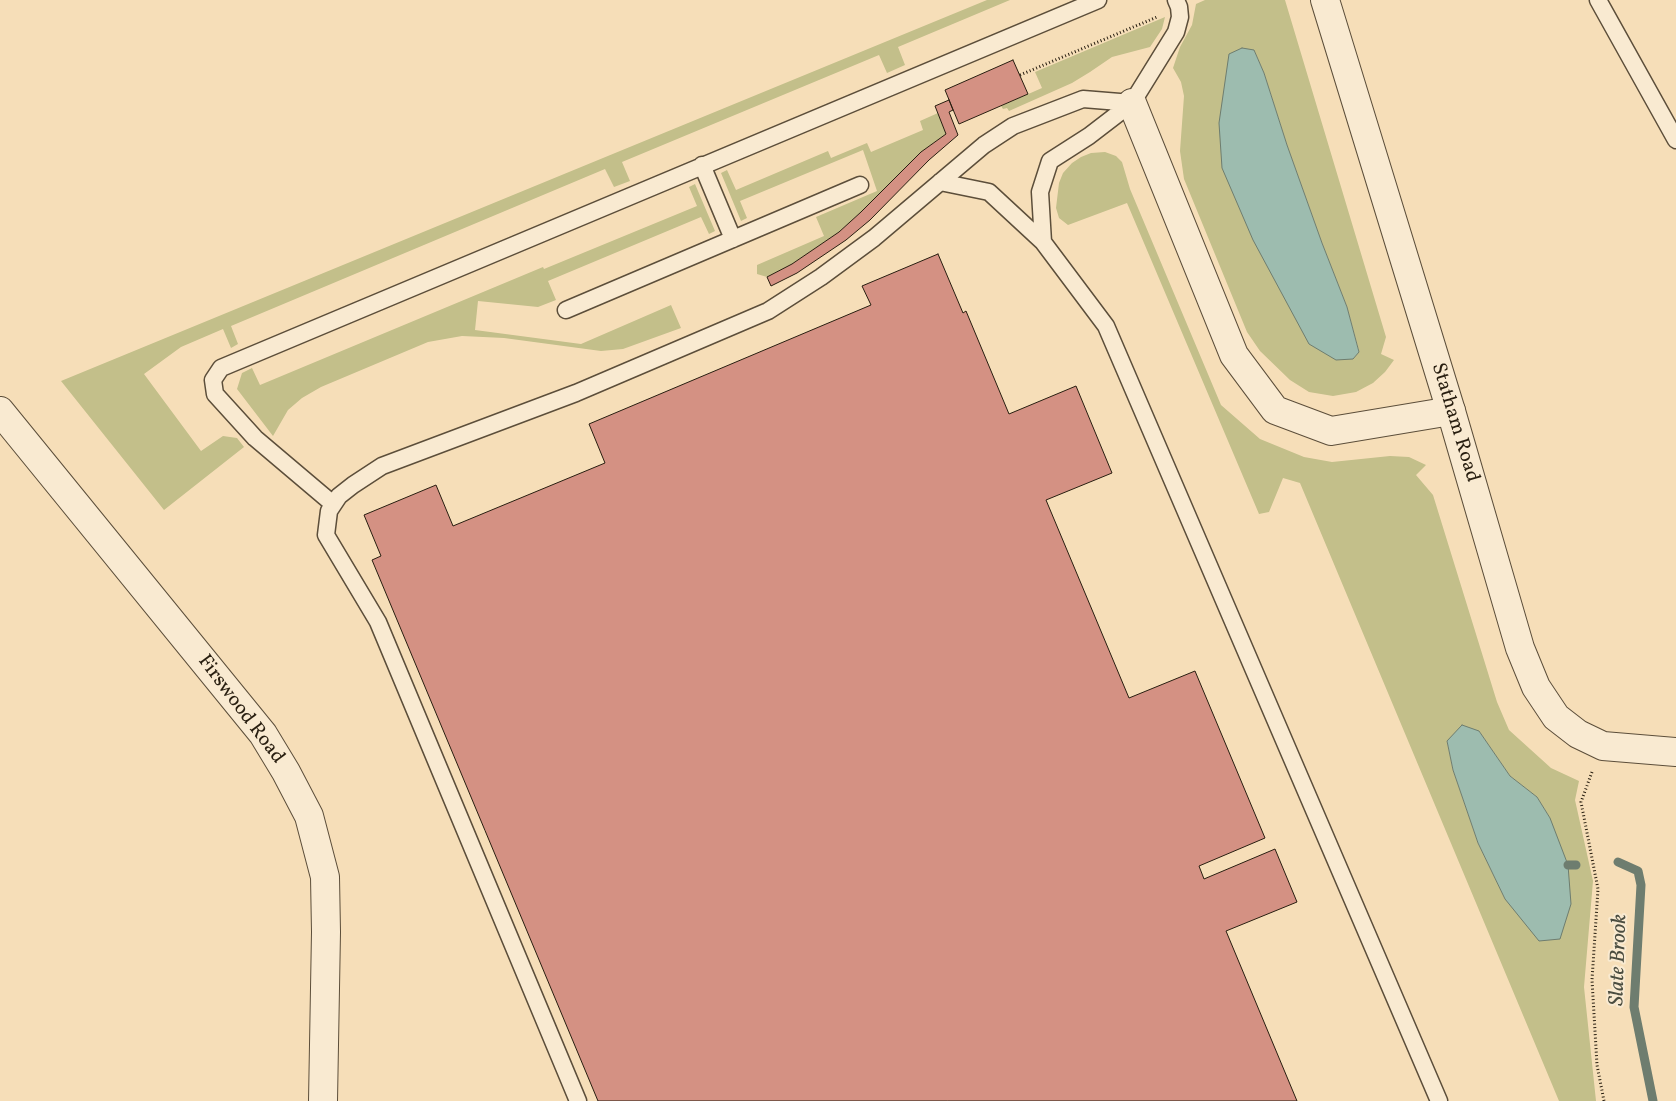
<!DOCTYPE html>
<style>
body{margin:0}
canvas{display:block;background:#f6deb8}
</style>
<canvas width="1676" height="1101"></canvas>
<script>
const ctx = document.querySelector('canvas').getContext('2d');
ctx.lineJoin = 'round';
function paint(path, color) { ctx.fillStyle = color; ctx.fill(path, 'evenodd'); }
const toPath = rows => new Path2D(rows.map(r => 'M' + r).join(''));
function stroke(path, color, width, dash) { ctx.strokeStyle = color; ctx.lineWidth = width; ctx.lineCap = dash ? 'butt' : 'round'; ctx.setLineDash(dash || []); ctx.stroke(path); }
function write(font, color, halo, rows, align = 'center') {
  ctx.font = font + ' Vollkorn,serif'; ctx.lineWidth = 4; ctx.setLineDash([]); ctx.textBaseline = 'middle'; ctx.strokeStyle = halo; ctx.fillStyle = color; for (const [text, x, y, turn = 0] of rows) {
    ctx.save(); ctx.translate(x, y); ctx.rotate((+turn || 0) * Math.PI / 180); ctx.textAlign = isNaN(turn) ? turn : align; if (halo) ctx.strokeText(text, 0, 0); ctx.fillText(text, 0, 0); ctx.restore();
  }
}
paint(toPath([
 [987,0,1010,0,898,47,905,65,887,73,879,55,622,162,630,181,614,187,605,169,231,326,238,344,231,348,223,329,181,347,144,374,201,451,223,436,237,438,244,447,164,510,61,381],
 [1205,0,1285,0,1386,337,1381,354,1394,360,1385,372,1373,383,1356,392,1333,396,1309,392,1290,380,1260,351,1247,332,1184,179,1180,151,1184,96,1181,82,1173,68,1180,47,1192,25,1196,4],
 [1254,50,1264,73,1287,145,1322,243,1347,307,1359,351,1353,359],
 [1165,17,1162,29,1150,47,1112,57,1090,72,1072,83,1009,111,1007,108,1003,109,1001,106,1042,88,1035,72],
 [938,113,946,134,921,152,861,212,839,232,792,264,767,277,757,274,757,265,824,236,816,217,877,191,863,150,740,201,747,218,741,221,721,173,727,170,736,190,828,151,831,158,867,143,871,152,923,130,920,121],
 [1105,152,1116,156,1122,162,1130,189,1221,405,1260,439,1304,457,1332,462,1390,456,1409,457,1426,465,1416,475,1433,495,1497,702,1509,730,1551,768,1579,781,1575,800,1593,881,1584,987,1596,1101,1559,1101,1300,483,1283,478,1269,512,1259,514,1127,203,1068,225,1059,218,1056,208,1059,183,1063,173,1072,163,1081,157,1091,153],
 [1479,731,1510,776,1537,797,1550,818,1505,899,1478,843,1453,770,1447,741],
 [695,184,715,231,709,234,701,217,548,281,556,300,538,307,478,301,475,330,581,344,671,305,681,328,623,349,601,351,504,338,462,336,428,342,321,387,302,398,288,410,273,436,237,389,242,373,252,368,260,385,543,267,544,269,697,206,689,187]
]), '#c3bf8a');
const water = toPath([
 [1242,48,1254,50,1264,73,1287,145,1322,243,1347,307,1359,352,1353,359,1336,360,1309,344,1253,240,1222,168,1219,123,1229,54,1242,48],
 [1462,725,1479,731,1510,776,1537,797,1550,818,1568,865,1571,904,1560,939,1539,941,1505,899,1478,843,1453,770,1447,741,1462,725]
]);
paint(water, '#9dbcaf');
stroke(water, '#6e7d6f', 1);
stroke(toPath([
 [1618,862,1638,871,1641,885,1634,1007,1653,1101],
 [1568,865,1576,865]
]), '#6e7d6f', 9);
const building = toPath([
 [1013,60,1028,94,959,124,945,90,1013,60],
 [949,100,953,110,949,112,958,135,929,160,870,220,846,240,797,273,771,286,767,277,792,264,839,232,861,212,921,152,946,134,935,106,949,100],
 [938,254,963,313,966,311,1009,414,1076,386,1112,473,1046,500,1129,698,1195,671,1265,838,1199,866,1204,879,1275,849,1297,902,1226,931,1297,1101,598,1101,372,560,381,556,364,515,436,485,453,526,605,463,589,424,871,305,862,286,938,254]
]);
paint(building, '#d49183');
stroke(building, '#281e10', 1);
const service = toPath([
 [1598,0,1676,140],
 [702,165,733,239],
 [940,182,989,192,1043,242,1106,326,1439,1101],
 [1043,242,1040,192,1050,161,1089,136,1132,103,1176,32,1180,17,1179,7,1176,0],
 [566,310,860,185],
 [333,504,255,438,215,394,213,380,221,368,1098,0],
 [578,1101,378,622,326,535,329,511,339,496,353,485,382,466,576,393,768,311,821,277,874,238,984,145,1013,126,1083,99,1132,103]
]);
const minor = toPath([
 [1132,103,1234,355,1275,410,1331,431,1451,411],
 [0,411,263,734,286,772,309,816,325,877,326,932,323,1101]
]);
const tertiary = toPath([
 [1325,0,1451,411,1520,648,1536,687,1556,717,1578,734,1603,746,1676,752]
]);
stroke(service, '#5c4e3a', 19);
stroke(minor, '#5c4e3a', 30);
stroke(tertiary, '#5c4e3a', 30);
stroke(toPath([
 [1020,75,1157,17],
 [1592,772,1581,802,1598,889,1592,980,1597,1065,1604,1101]
]), '#281e10', 3, [1, 2.5]);
stroke(service, '#f9ead1', 16);
stroke(minor, '#f9ead1', 28);
stroke(tertiary, '#f9ead1', 28);
write('20px', '#281e10', '#f9ead1', [
 ["Statham Road",1454,423,73],
 ["Firswood Road",240,710,53]
]);
write('italic 21px', '#4b4d40', '#f9ead1', [
 ["Slate Brook",1620,960,-88]
]);
</script>
